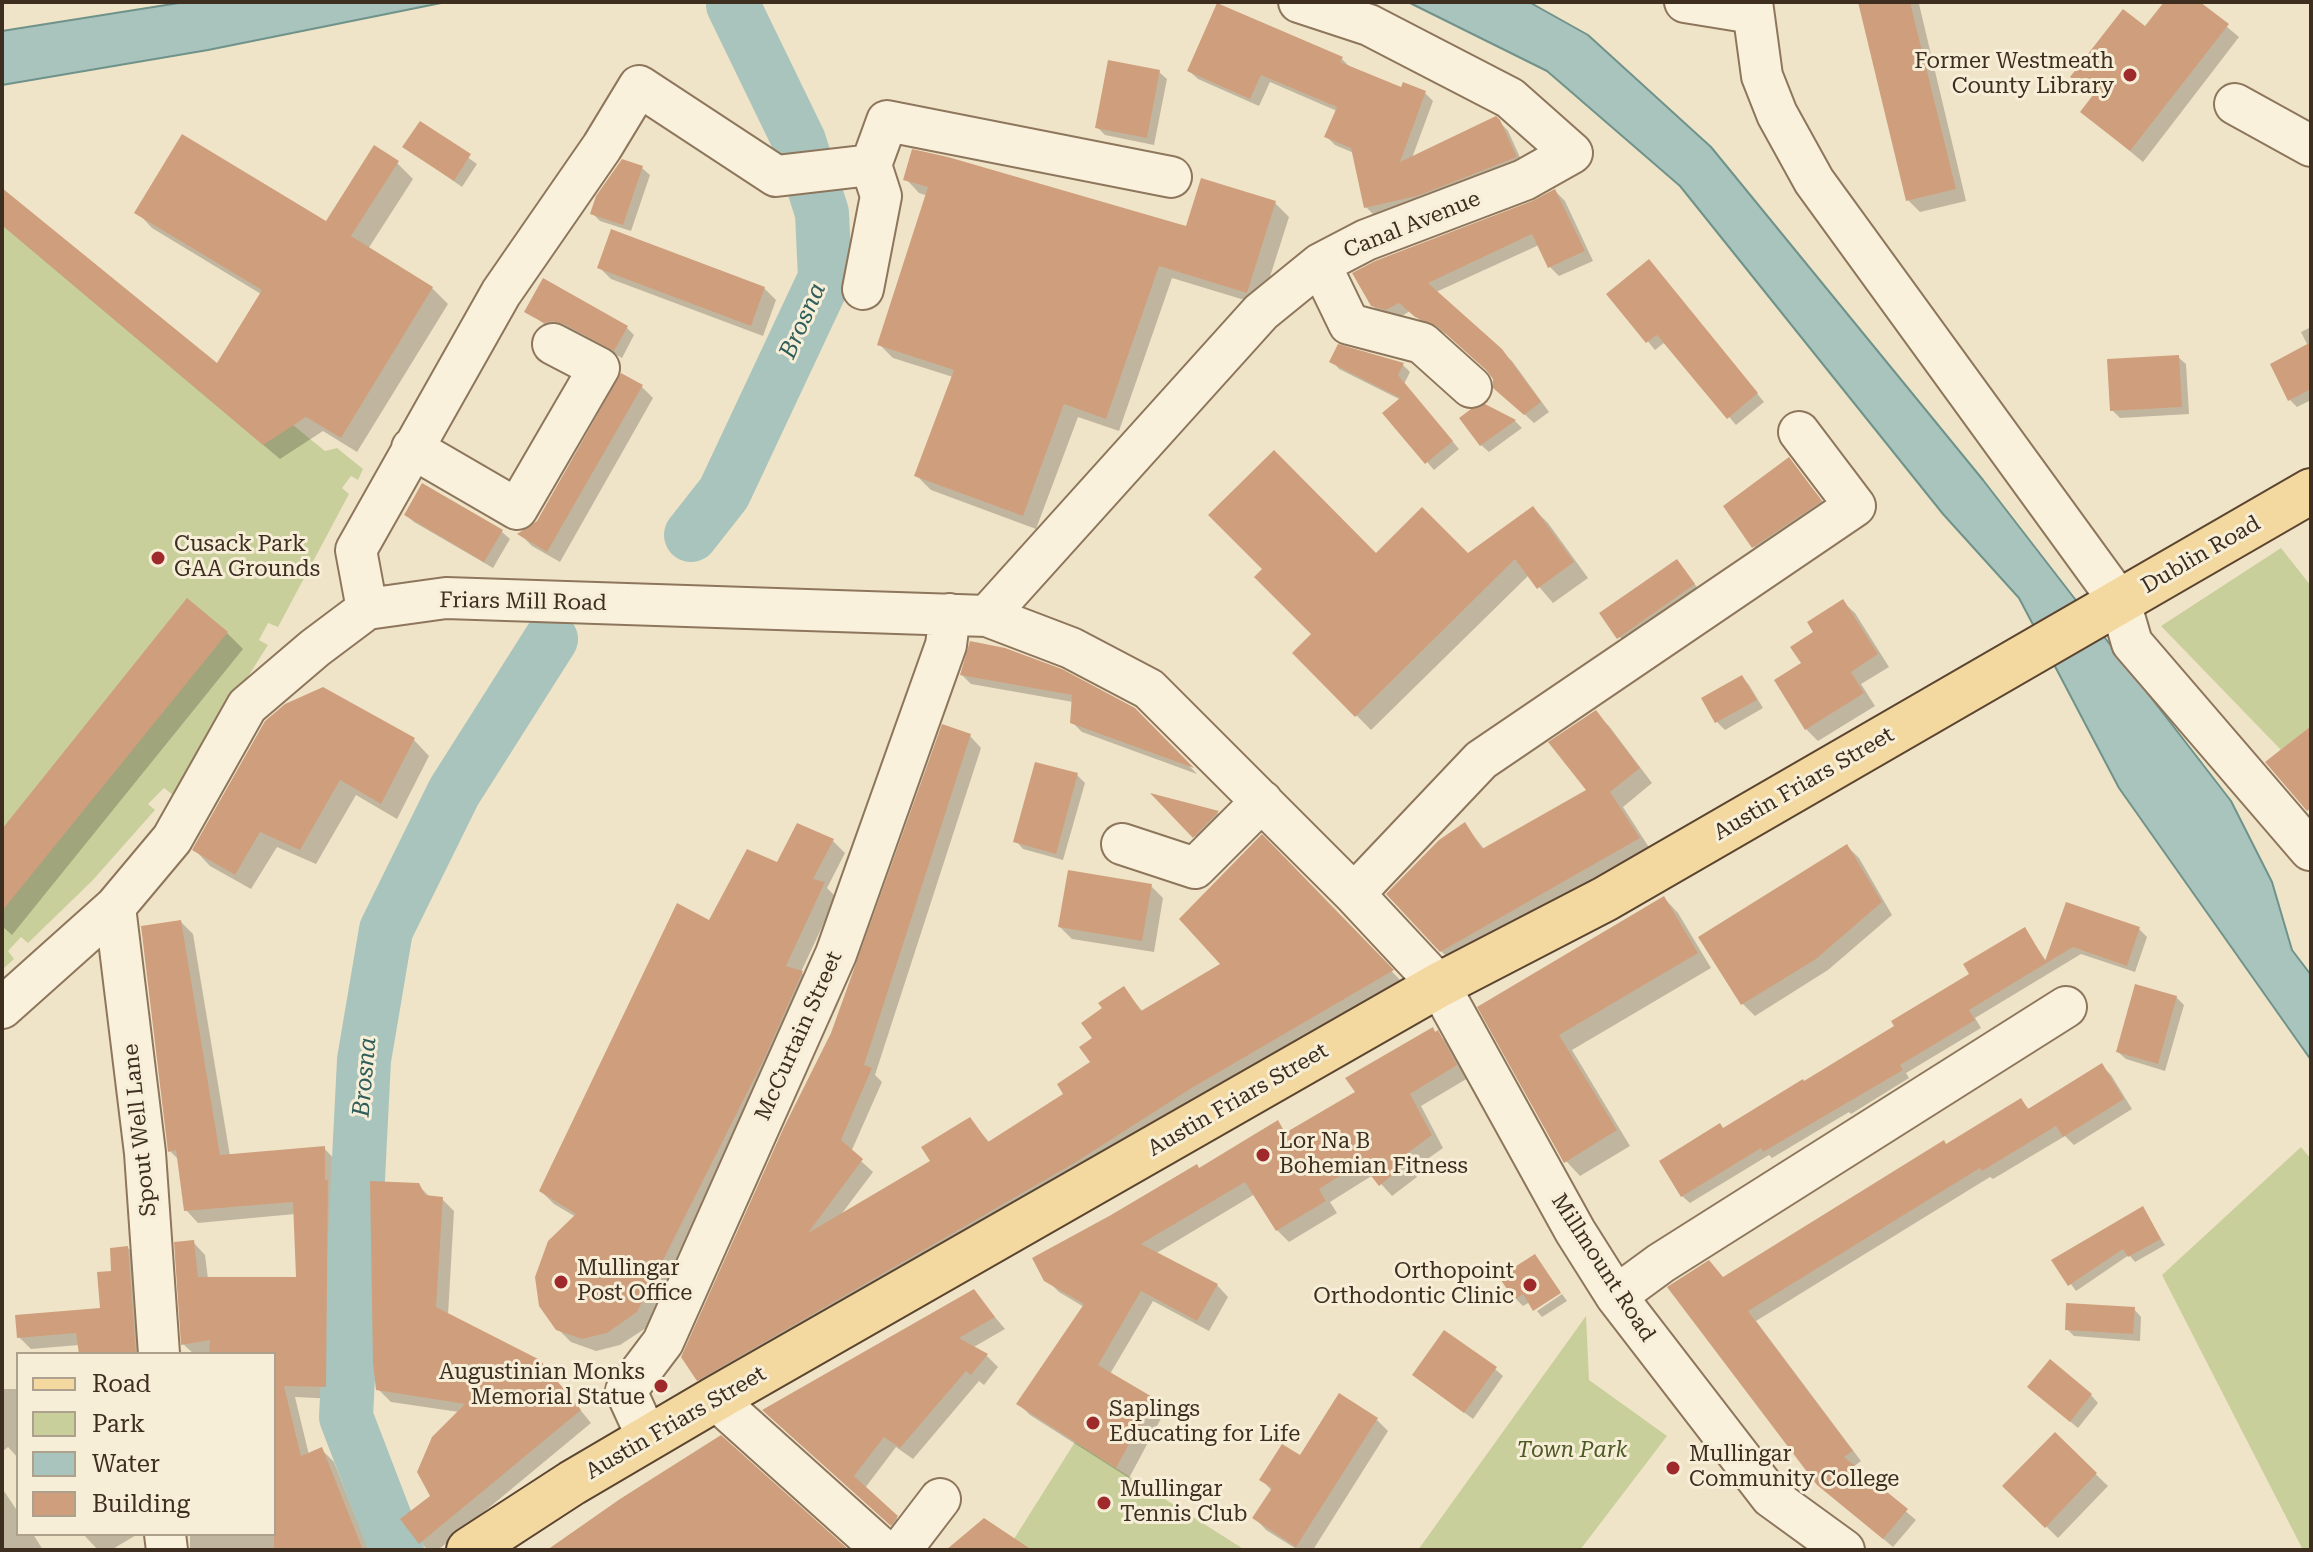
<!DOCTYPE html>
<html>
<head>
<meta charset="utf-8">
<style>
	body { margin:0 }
	#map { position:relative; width:2313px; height:1552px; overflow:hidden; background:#f0e4c8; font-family:"Roboto Serif",serif }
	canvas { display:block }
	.frame { position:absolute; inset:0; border:4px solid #3d2e20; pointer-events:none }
	.legend { position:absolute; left:16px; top:1352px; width:260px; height:184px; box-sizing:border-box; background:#f7eed8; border:2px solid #ada18e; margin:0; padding:10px 14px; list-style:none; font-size:24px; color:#3d2e20 }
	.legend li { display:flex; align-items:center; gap:16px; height:40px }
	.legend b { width:40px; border:2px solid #ada18e }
</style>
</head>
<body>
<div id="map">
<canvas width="2313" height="1552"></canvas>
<div class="frame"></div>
<ul class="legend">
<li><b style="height:10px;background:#f3d9a0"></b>Road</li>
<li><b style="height:22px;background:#c9cf9b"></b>Park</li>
<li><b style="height:22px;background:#a9c4bc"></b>Water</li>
<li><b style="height:22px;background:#cf9f7d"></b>Building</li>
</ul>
</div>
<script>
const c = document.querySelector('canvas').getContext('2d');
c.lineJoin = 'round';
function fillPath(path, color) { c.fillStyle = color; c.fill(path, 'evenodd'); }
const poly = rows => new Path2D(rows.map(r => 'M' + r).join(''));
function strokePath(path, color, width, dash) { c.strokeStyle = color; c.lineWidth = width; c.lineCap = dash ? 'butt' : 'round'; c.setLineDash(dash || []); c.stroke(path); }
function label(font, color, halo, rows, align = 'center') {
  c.font = font + ' "Roboto Serif",serif'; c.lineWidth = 6; c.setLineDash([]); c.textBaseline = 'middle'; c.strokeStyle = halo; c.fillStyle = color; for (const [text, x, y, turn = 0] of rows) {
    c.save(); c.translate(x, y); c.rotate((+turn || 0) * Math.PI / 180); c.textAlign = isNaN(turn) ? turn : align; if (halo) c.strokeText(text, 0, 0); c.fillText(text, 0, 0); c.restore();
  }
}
const green = poly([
	[2,189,325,451,337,448,363,469,358,480,351,476,342,488,349,494,278,627,268,623,259,640,268,645,173,795,164,788,148,804,155,810,92,881,28,943,21,937,8,951,14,959,2,970],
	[2281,548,2311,586,2311,726,2281,750,2161,626],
	[2301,1147,2311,1159,2311,1550,2303,1550,2162,1275],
	[1586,1316,1589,1380,1667,1436,1580,1550,1418,1550],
	[1075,1442,1245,1550,1007,1550]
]);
const water = poly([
	[185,2,446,2,208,50,2,85,2,31,185,2],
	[1408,2,1529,2,1588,35,1711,147,1983,480,2231,801,2272,882,2292,950,2311,975,2311,1060,2119,788,2019,598,1943,514,1680,186,1547,71,1408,2]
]);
const shadow = poly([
	[1868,2,1916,2,1919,4,1966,201,1920,212,1908,200],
	[2167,2,2197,2,2239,37,2143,162,2083,112,2094,96,2073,77,2146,29],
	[1341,58,1350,67,1402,90,1425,93,1433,101,1412,158,1499,121,1508,131,1524,166,1426,204,1374,215,1366,207,1354,153,1335,145,1326,136,1337,111,1270,82,1259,106,1198,79,1189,71],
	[1159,72,1167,79,1154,145,1105,135,1097,127],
	[420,123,477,164,462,187,405,147],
	[623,161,642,168,650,175,631,231,600,221,592,213],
	[397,163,413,179,368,249,432,288,448,304,357,452,323,431,280,459,2,225,2,191,218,366,261,294,152,228,137,212,326,224],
	[906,179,1187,229,1275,203,1289,217,1261,305,1172,278,1119,431,1078,417,1036,529,931,490,917,476,953,377,893,358,879,344,928,196,919,193],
	[1555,191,1565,201,1593,261,1559,276,1550,267,1539,245,1436,292,1512,361,1549,412,1534,423,1506,397,1490,371,1449,335,1426,326,1410,311,1397,319,1382,315,1372,305],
	[599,267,764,288,776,300,763,336,611,279],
	[1656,269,1764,402,1736,425,1665,342,1655,350,1609,294],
	[526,311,627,328,634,335,622,358,573,331,562,328,553,330],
	[2311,327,2311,400,2297,407,2290,400,2308,346,2301,332],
	[2178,357,2186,364,2189,414,2120,418,2112,410],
	[1332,361,1403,365,1410,372,1404,384,1459,449,1434,470,1385,413,1401,400,1339,369],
	[641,386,653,398,560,562,532,546,521,535,538,522],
	[1485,406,1515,421,1522,428,1489,452,1481,445],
	[1789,460,1832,513,1766,559,1754,547],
	[423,486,502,532,510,539,493,568,414,522,406,515],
	[1533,508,1548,523,1588,578,1553,603,1529,575,1371,730,1295,653,1314,634,1376,555,1468,555],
	[1684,569,1701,593,1626,645,1602,614],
	[1843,602,1855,613,1889,667,1861,684,1875,706,1818,741,1806,729,1776,681,1803,664,1816,633],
	[227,633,243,649,12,935,2,926,2,832],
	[971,643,1134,709,1197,774,1082,732,1072,722,1073,702,971,684,962,675],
	[1742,677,1749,685,1763,708,1725,730,1717,722,1704,699],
	[1595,713,1609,726,1652,783,1623,807,1652,852,1455,965,1441,951,1464,824,1485,850,1589,790],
	[970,736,981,748,875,1075,882,1082,851,1152,873,1172,840,1216,933,1161,970,1120,990,1143,1066,1094,1092,1063,1094,1039,1105,1009,1124,989,1143,1012,1223,964,1262,837,1403,983,710,1391,698,1379,833,1033],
	[414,740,429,756,397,819,356,795,316,864,277,847,251,889,210,866,195,850],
	[1077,775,1085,783,1063,860,1023,849,1016,841],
	[1157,796,1218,813,1230,824,1206,848],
	[833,841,845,853,827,888,836,897,801,972,815,986,776,1072,646,1328,620,1345,596,1351,571,1342,558,1329,576,1217,554,1204,541,1191,709,922,778,865],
	[1847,846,1859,858,1892,915,1828,970,1755,1016,1743,1004,1701,938],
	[1151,886,1163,898,1154,952,1072,939,1060,927],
	[1664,898,1678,913,1711,968,1572,1050,1630,1146,1580,1176,1566,1161,1480,1007],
	[2067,904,2139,929,2147,937,2135,972,2081,954,1975,1018,1981,1028,1906,1073,1909,1078,1851,1114,1849,1112,1772,1158,1769,1155,1690,1203,1682,1196,1724,1130,1897,1027,1972,975,2024,929,2047,962],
	[181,922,193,934,230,1156,324,1148,336,1161,336,1191,340,1194,337,1399,295,1397,309,1455,322,1450,334,1462,369,1550,190,1550,190,1534,274,1534,274,1354,194,1354,183,1344,193,1242,205,1255,208,1279,298,1279,295,1214,198,1223,186,1210,179,1160,170,1151],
	[2176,997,2184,1005,2165,1071,2126,1059,2118,1052],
	[1432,1029,1449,1044,1468,1078,1421,1106,1443,1148,1412,1170,1417,1177,1392,1196,1373,1175,1330,1202,1337,1213,1289,1242,1277,1230,1255,1194,1155,1254,1217,1285,1228,1297,1209,1331,1153,1301,1110,1374,1153,1399,1165,1411,1129,1478,1030,1415,1019,1404,1084,1307,1059,1292,1046,1279,1200,1170,1277,1123,1288,1134,1358,1093],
	[2102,1066,2111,1075,2132,1109,2074,1145,2065,1136,1993,1179,1990,1177,1756,1321,1861,1461,1853,1467,1916,1520,1893,1547,1829,1494,1724,1279,2021,1101,2030,1110],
	[418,1185,431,1198,442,1199,454,1211,448,1315,551,1374,591,1423,438,1550,427,1550,403,1519,433,1497,459,1412,391,1402,378,1389],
	[2142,1209,2165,1245,2135,1262,2129,1255,2076,1291,2054,1261],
	[128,1248,140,1260,146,1354,81,1354,79,1345,31,1349,19,1337,102,1310,113,1273],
	[1535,1256,1560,1291,1534,1308,1530,1302,1523,1306,1515,1298],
	[973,1291,1005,1329,972,1348,987,1356,998,1367,984,1385,979,1381,913,1459,896,1447,865,1488,908,1529,903,1536,776,1422],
	[1562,1294,1567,1301,1542,1317,1537,1311],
	[2134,1309,2141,1317,2140,1341,2074,1336,2067,1329],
	[1495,1369,1503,1376,1473,1419,1414,1375],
	[2,1389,18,1389,18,1458,8,1447,2,1452],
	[2037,1394,2091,1395,2098,1403,2078,1428],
	[1377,1420,1388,1431,1313,1550,1298,1550,1266,1530,1255,1518,1272,1491,1262,1480],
	[2055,1435,2108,1486,2058,1538,2005,1486],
	[2,1488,18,1512,18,1534,33,1534,43,1550,2,1550],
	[83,1534,138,1534,111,1550,98,1550]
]);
const river = poly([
	[691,535,724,493,825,278,822,213,799,141,733,5],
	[397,1550,346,1417,364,1060,386,930,454,792,551,639]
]);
const building = poly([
	[1858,2,1910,2,1956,189,1906,201],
	[2164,2,2200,2,2229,24,2130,151,2080,112,2093,95,2070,77,2123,9,2145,26],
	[1217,3,1343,57,1340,62,1401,87,1403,82,1426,91,1400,162,1496,116,1500,120,1517,157,1417,196,1364,208,1351,148,1324,137,1337,107,1261,75,1250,99,1187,71],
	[1108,60,1160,70,1147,138,1095,128],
	[420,121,471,154,454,181,402,147],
	[182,134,326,221,374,145,399,161,351,236,433,287,341,438,306,417,263,445,2,225,2,188,217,363,262,290,134,213],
	[912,149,948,157,1186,226,1201,178,1276,201,1247,293,1159,266,1106,419,1064,404,1023,516,914,476,954,370,877,345,928,187,903,180],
	[622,159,643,166,623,225,590,214,596,196],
	[1555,189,1585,251,1548,268,1532,234,1428,283,1502,349,1541,402,1524,415,1493,388,1493,379,1486,370,1437,326,1415,317,1399,303,1386,310,1371,306,1352,273,1375,261,1532,201],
	[611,229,765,287,751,326,597,268],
	[1649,259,1758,393,1727,419,1657,335,1646,343,1606,294],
	[543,278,628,326,614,351,564,324,553,321,544,323,524,312],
	[2311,342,2311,389,2288,401,2270,364],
	[1338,344,1404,363,1398,375,1453,441,1425,464,1382,413,1400,398,1329,362],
	[2179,355,2182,407,2110,411,2107,359],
	[621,373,643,385,547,552,517,534,537,521],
	[1485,404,1516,420,1480,446,1459,418,1471,409],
	[1274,450,1376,553,1422,507,1468,553,1533,506,1574,562,1537,589,1515,559,1355,717,1292,653,1311,634,1254,577,1262,569,1208,515],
	[1789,457,1822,501,1752,548,1723,506],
	[422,483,503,530,484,562,404,515],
	[1677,559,1695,584,1617,639,1599,613],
	[187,598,228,632,2,911,2,829],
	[1843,599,1878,654,1851,672,1864,693,1805,730,1774,680,1801,663,1790,647,1813,632,1807,622],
	[970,641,1005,648,1062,669,1135,708,1194,768,1070,723,1072,695,960,675],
	[1742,675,1757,700,1715,723,1701,698],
	[323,687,415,738,381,804,340,780,300,850,260,832,235,875,192,850,265,721,285,704],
	[1596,710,1640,768,1610,792,1640,838,1440,952,1386,894,1439,840,1465,822,1482,849,1586,790,1548,742],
	[942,724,971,734,864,1065,872,1068,841,1140,863,1159,808,1233,930,1161,921,1147,970,1117,988,1142,1063,1094,1057,1084,1090,1062,1079,1047,1092,1038,1081,1023,1102,1008,1098,1003,1124,986,1141,1011,1220,964,1179,919,1262,834,1394,970,1190,1089,1076,1162,697,1381,681,1357,784,1127,831,1033],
	[2311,726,2311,808,2307,811,2265,762],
	[1035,762,1078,773,1056,854,1013,842],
	[1150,793,1219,811,1193,838],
	[797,823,834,839,813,879,825,882,786,966,803,971,764,1059,637,1312,607,1333,582,1339,556,1330,539,1306,535,1277,548,1241,576,1214,539,1191,677,903,709,920,747,849,777,862],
	[1847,844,1882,902,1816,959,1741,1005,1698,937],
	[1068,870,1152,884,1142,941,1058,927],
	[1664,896,1698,953,1559,1035,1617,1130,1564,1163,1477,1007],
	[2066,902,2140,927,2127,966,2073,947,1969,1010,1975,1020,1900,1065,1903,1070,1763,1152,1761,1148,1681,1197,1659,1161,1720,1123,1723,1128,1803,1079,1804,1081,1894,1026,1891,1021,1969,974,1963,964,2025,927,2045,961],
	[181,920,220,1155,325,1146,325,1180,328,1180,326,1387,284,1386,301,1456,322,1447,363,1550,274,1550,274,1354,209,1354,210,1340,181,1345,174,1242,194,1240,198,1277,296,1277,293,1202,184,1211,176,1150,168,1152,141,926],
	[2135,984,2177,996,2158,1064,2116,1052],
	[1433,1027,1435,1032,1438,1030,1457,1065,1410,1094,1432,1135,1401,1158,1406,1164,1379,1186,1361,1163,1319,1189,1326,1201,1276,1231,1245,1182,1141,1244,1218,1284,1197,1321,1141,1291,1098,1365,1154,1398,1116,1468,1016,1404,1084,1304,1044,1281,1032,1258,1111,1215,1197,1164,1199,1168,1278,1120,1285,1133,1355,1092,1345,1078],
	[2102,1063,2124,1099,2063,1137,2056,1126,1982,1171,1980,1168,1748,1311,1853,1451,1844,1457,1908,1509,1883,1539,1817,1485,1667,1287,1709,1260,1723,1277,1944,1140,1946,1144,2021,1098,2028,1109],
	[370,1181,419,1183,425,1195,443,1197,436,1307,540,1360,581,1410,419,1544,400,1519,430,1496,417,1472,432,1437,465,1404,376,1390,373,1363],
	[2143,1206,2161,1239,2128,1257,2123,1249,2068,1286,2051,1260],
	[128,1246,136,1354,79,1354,76,1333,17,1338,15,1315,100,1308,97,1272,111,1271,110,1248],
	[1535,1254,1561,1293,1533,1311,1523,1294,1514,1300,1499,1277],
	[974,1289,995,1317,959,1338,988,1354,971,1375,966,1371,900,1448,884,1437,854,1476,898,1516,891,1526,762,1410],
	[2066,1303,2135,1307,2133,1334,2065,1330],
	[1444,1330,1497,1367,1464,1413,1412,1375],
	[2050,1359,2092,1394,2070,1422,2027,1387],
	[1339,1393,1378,1418,1296,1547,1252,1518,1272,1488,1259,1480,1282,1444,1300,1455],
	[2055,1432,2097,1473,2045,1528,2002,1486],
	[721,1435,849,1550,547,1550,620,1499],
	[984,1518,1032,1550,946,1550]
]);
const minor = poly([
	[1685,2,1753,13],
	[1752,2,1762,76,1777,114,1814,181,2120,602,2132,643,2310,850],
	[2235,104,2311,146],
	[1320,264,1349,324,1422,343,1471,387],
	[863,289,881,196,871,165],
	[412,448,517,509,599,368,553,344],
	[367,609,356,550,501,293,602,147,639,86,776,176,871,165,887,121,1171,177],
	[987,616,1261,312,1320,264,1366,240,1524,180,1572,153,1510,98,1369,25,1299,2],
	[1122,844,1195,868,1262,801],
	[1354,894,1481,760,1855,506,1799,432],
	[115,907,145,1153,159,1354],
	[2,1008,115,907,172,839,247,706,315,648,367,609,446,598,987,616,1071,648,1149,689,1354,894,1439,985,1575,1231,1616,1296,1771,1497,1844,1550],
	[1616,1296,1661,1263,2066,1007],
	[715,1399,883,1550],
	[648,1439,626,1391,663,1342,836,954,946,645,950,614],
	[165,1534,167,1550],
	[901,1550,940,1499]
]);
const major = poly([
	[469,1550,572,1483,715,1399,1439,985,1605,899,2311,491]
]);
const markers = [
	[2130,75,8,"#9e2a2b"],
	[158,558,8,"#9e2a2b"],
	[1263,1155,8,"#9e2a2b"],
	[561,1282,8,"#9e2a2b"],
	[1530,1285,8,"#9e2a2b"],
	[661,1386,8,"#9e2a2b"],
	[1093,1423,8,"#9e2a2b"],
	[1673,1468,8,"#9e2a2b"],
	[1104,1503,8,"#9e2a2b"]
];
const poiNames = [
	["Former Westmeath",2114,62,"right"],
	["County Library",2114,87,"right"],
	["Cusack Park",174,545],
	["GAA Grounds",174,570],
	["Lor Na B",1279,1142],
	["Bohemian Fitness",1279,1167],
	["Mullingar",577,1269],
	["Post Office",577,1294],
	["Orthopoint",1514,1272,"right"],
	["Orthodontic Clinic",1514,1297,"right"],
	["Augustinian Monks",645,1373,"right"],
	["Memorial Statue",645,1398,"right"],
	["Saplings",1109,1410],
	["Educating for Life",1109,1435],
	["Mullingar",1689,1455],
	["Community College",1689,1480],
	["Mullingar",1120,1490],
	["Tennis Club",1120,1515]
];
const streetNames = [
	["Canal Avenue",1412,225,-22],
	["Dublin Road",2201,555,-30],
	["Friars Mill Road",523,602,1],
	["Austin Friars Street",1804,784,-30],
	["McCurtain Street",799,1036,-66],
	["Austin Friars Street",1238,1100,-30],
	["Spout Well Lane",140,1130,-96],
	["Millmount Road",1603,1268,57],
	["Austin Friars Street",676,1423,-30]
];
const parkNames = [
	["Town Park",1572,1451]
];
const waterNames = [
	["Brosna",803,321,-66],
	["Brosna",365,1077,-85]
];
fillPath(green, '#c9cf9b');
fillPath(water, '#a9c4bc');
strokePath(water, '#6f938a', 2);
fillPath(shadow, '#0003');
strokePath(river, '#a9c4bc', 54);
fillPath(building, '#cf9f7d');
strokePath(minor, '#8d765c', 44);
strokePath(major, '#5b4430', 48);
strokePath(minor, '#faf1dc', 40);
strokePath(major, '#f3d9a0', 44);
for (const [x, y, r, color] of markers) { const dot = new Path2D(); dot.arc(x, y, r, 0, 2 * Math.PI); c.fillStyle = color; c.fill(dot); strokePath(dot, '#f7eed8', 3); }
label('22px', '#3d2e20', '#f7eed8', poiNames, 'left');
label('22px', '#3d2e20', '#f7eed8', streetNames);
label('italic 22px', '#4d5a26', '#f7eed8', parkNames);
label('italic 24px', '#2f5d5a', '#f7eed8', waterNames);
</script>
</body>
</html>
